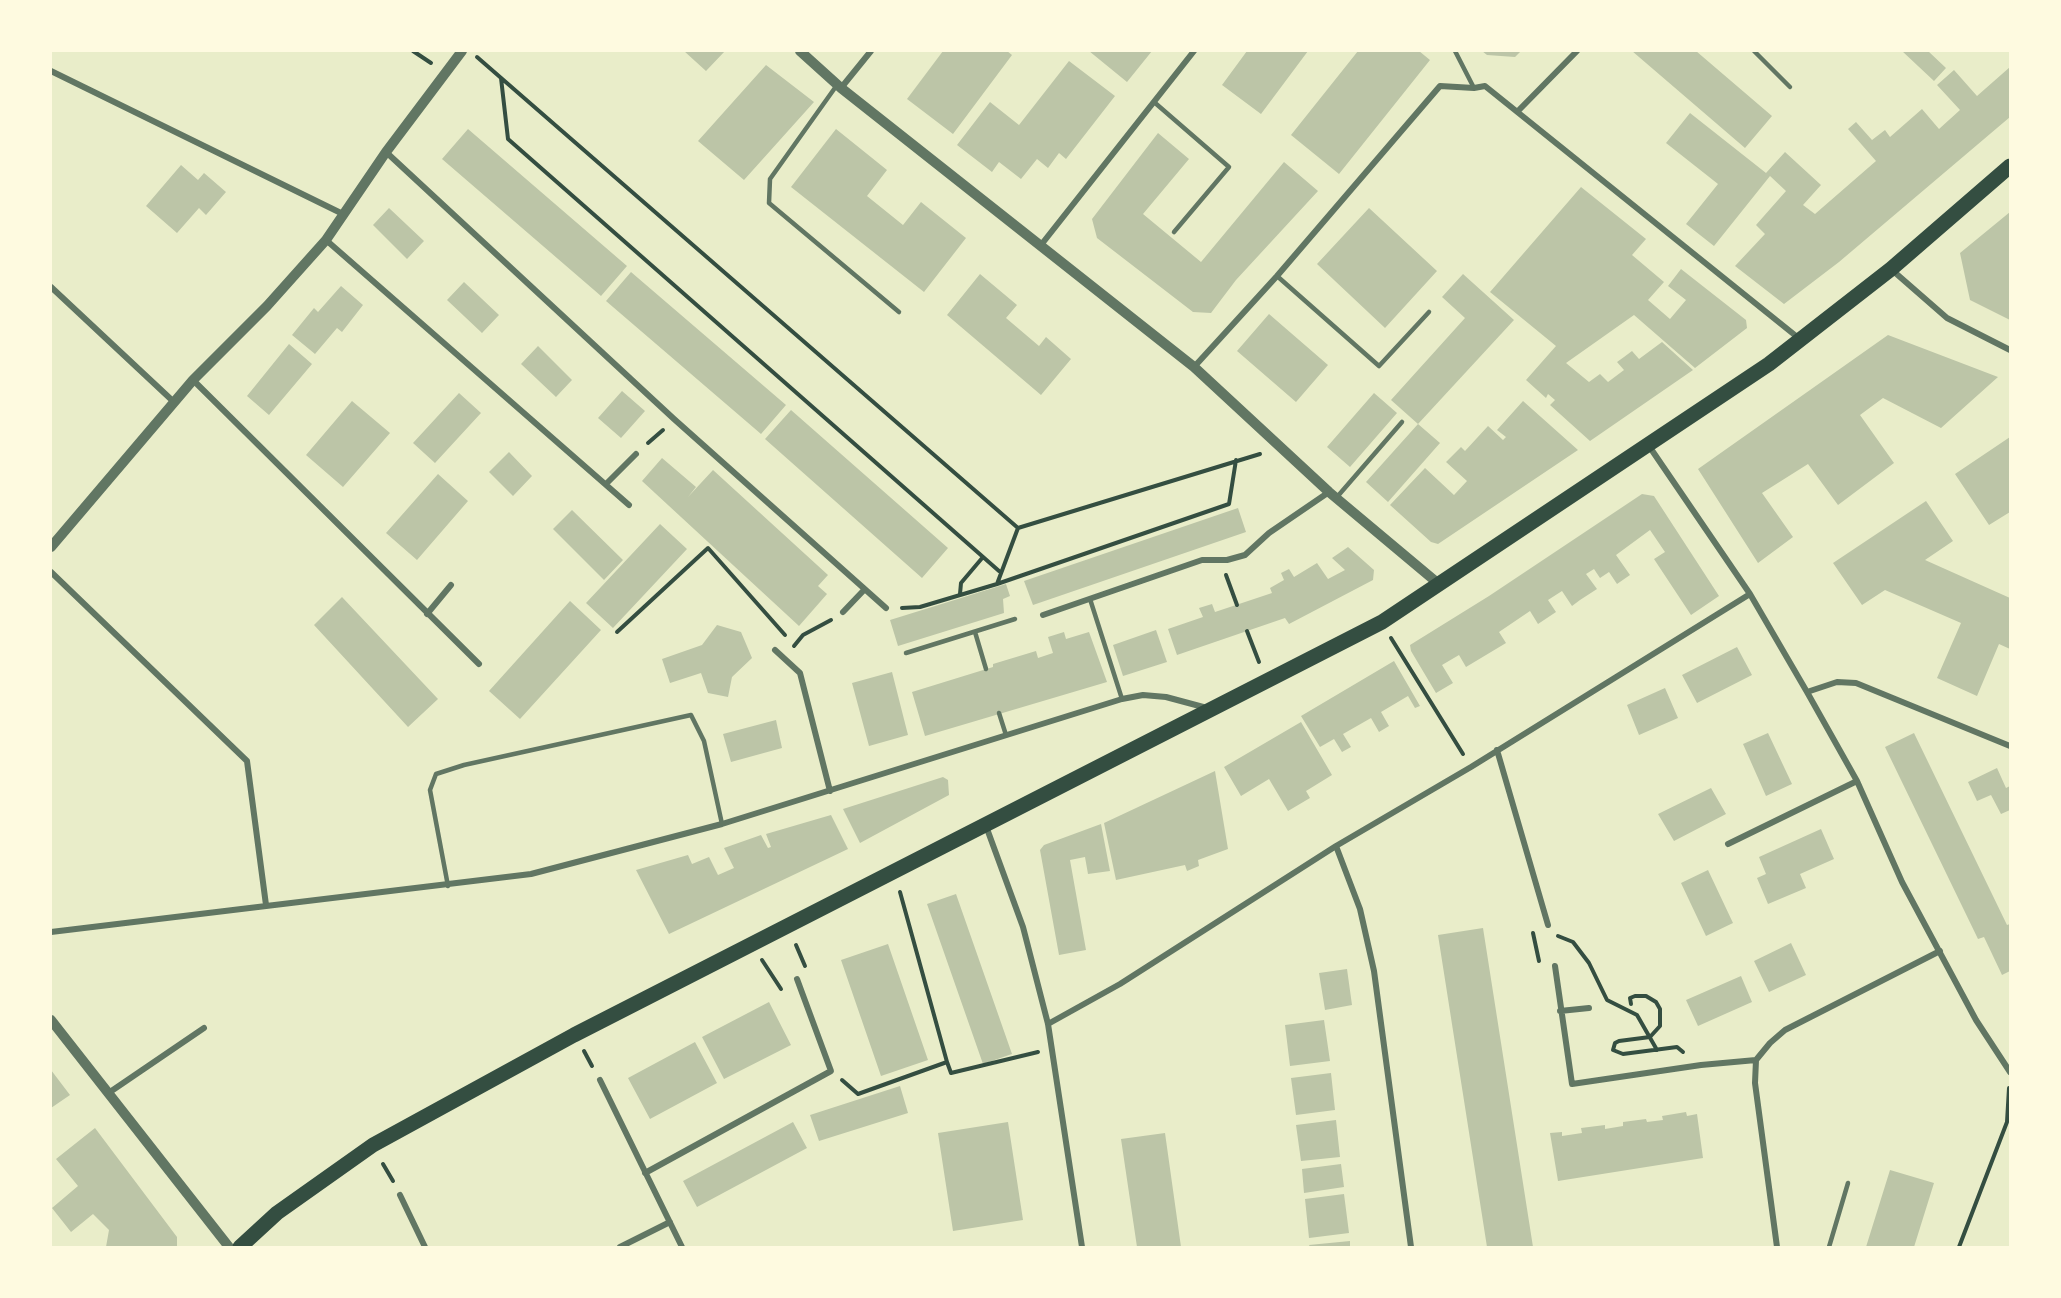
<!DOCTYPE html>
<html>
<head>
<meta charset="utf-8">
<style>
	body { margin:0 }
	#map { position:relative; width:2061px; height:1298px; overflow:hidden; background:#e9edc9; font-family:Figtree,sans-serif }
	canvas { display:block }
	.frame { position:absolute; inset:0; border:52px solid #fefae0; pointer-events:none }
</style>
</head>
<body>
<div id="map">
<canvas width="2061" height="1298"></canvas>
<div class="frame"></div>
</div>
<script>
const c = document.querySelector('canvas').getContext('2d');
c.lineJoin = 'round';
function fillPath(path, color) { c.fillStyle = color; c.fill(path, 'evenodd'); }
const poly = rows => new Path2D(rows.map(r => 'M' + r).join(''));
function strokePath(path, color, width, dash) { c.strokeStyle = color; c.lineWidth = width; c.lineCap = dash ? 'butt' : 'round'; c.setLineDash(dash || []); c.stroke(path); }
const building = poly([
	[684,51,725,51,706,71],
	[943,51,1007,51,1012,55,953,134,907,99],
	[1089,51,1152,51,1127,82],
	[1247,51,1308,51,1261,114,1222,85],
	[1358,51,1419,51,1430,60,1339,174,1291,135],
	[1482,51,1521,51,1515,57,1487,55],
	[1632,51,1696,51,1772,116,1745,148],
	[1902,51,1928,51,1946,68,1934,81],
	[1069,61,1115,96,1066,159,1059,153,1048,168,1037,159,1021,179,999,162,992,172,957,145,990,102,1019,125],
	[766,65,814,102,744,180,698,141],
	[2010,67,2010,117,1839,262,1784,304,1735,266,1765,234,1756,225,1786,191,1770,176,1714,246,1686,224,1718,184,1666,143,1690,113,1766,173,1785,152,1821,185,1803,205,1815,214,1876,161,1848,129,1856,122,1872,140,1885,130,1890,137,1922,109,1939,129,1960,110,1937,85,1954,70,1977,96],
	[468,129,627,266,601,296,442,159],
	[836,129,887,170,867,196,903,225,921,202,966,238,924,292,791,187],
	[1158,133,1189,159,1143,214,1201,262,1284,162,1318,191,1236,280,1211,313,1193,312,1097,238,1092,219],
	[181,165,198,180,204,173,226,192,206,215,199,208,177,233,146,206],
	[1581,187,1646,239,1632,255,1664,282,1648,300,1670,319,1686,300,1668,286,1681,269,1746,320,1747,328,1695,368,1634,315,1566,363,1589,382,1600,374,1608,382,1624,370,1617,362,1624,357,1632,351,1639,359,1662,342,1693,370,1590,441,1550,405,1555,400,1548,394,1546,398,1526,380,1556,346,1490,292],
	[389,208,424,241,407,259,373,225],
	[1369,208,1437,271,1385,328,1317,264],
	[2010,212,2010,320,1970,300,1960,253],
	[631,272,786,405,761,434,606,301],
	[980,274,1017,305,1006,318,1039,346,1046,337,1071,359,1041,395,947,315],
	[1463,274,1514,320,1418,424,1440,443,1388,502,1366,482,1418,424,1391,400,1465,318,1442,297],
	[464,282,499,315,482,333,447,300],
	[341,286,363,305,342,332,337,328,315,354,292,335,314,308,318,312],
	[1269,314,1328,365,1296,402,1237,351],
	[1888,335,1998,377,1941,428,1883,398,1860,415,1894,463,1838,505,1808,464,1762,493,1793,537,1758,563,1698,469],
	[289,344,312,364,269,415,247,396],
	[538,346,572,380,556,397,521,364],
	[622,391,645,411,621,438,598,418],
	[459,393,481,413,435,463,413,443],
	[1374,393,1397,413,1350,467,1327,447],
	[352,401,390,433,343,487,306,455],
	[1523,401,1578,450,1438,544,1431,542,1390,505,1425,468,1454,495,1467,481,1446,462,1461,447,1465,451,1488,426,1503,440,1506,437,1497,430],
	[791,410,948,548,922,578,765,439],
	[2010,437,2010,512,1989,525,1955,474],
	[509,452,532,476,513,496,489,472],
	[662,458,696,487,688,497,713,470,828,575,818,586,827,594,799,626,642,481],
	[438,474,468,501,417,560,386,533],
	[1642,494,1654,496,1719,596,1691,615,1654,559,1665,552,1650,530,1616,555,1630,575,1617,584,1609,572,1600,578,1594,569,1586,574,1597,589,1580,600,1572,606,1562,591,1548,600,1556,612,1538,624,1530,611,1499,632,1506,643,1466,667,1459,655,1442,665,1453,683,1436,693,1411,651,1410,645,1489,596],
	[1926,501,1953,541,1925,560,2010,598,2010,649,1999,644,1977,696,1937,678,1961,623,1885,590,1862,605,1833,563],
	[1238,508,1246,532,1033,605,1024,581],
	[572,510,623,560,604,580,553,529],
	[660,524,687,549,613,628,586,603],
	[1348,547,1374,570,1373,580,1289,624,1285,618,1177,655,1168,629,1203,617,1199,608,1212,604,1215,612,1272,593,1270,588,1284,580,1281,573,1289,569,1294,577,1317,563,1328,579,1345,570,1332,558],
	[1006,584,1010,596,1003,599,1004,613,898,646,890,620],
	[342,597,438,699,408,727,314,625],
	[570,601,601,630,520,719,489,691],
	[717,625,741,632,752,658,732,677,728,697,708,693,701,673,670,683,662,659,702,645],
	[1156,630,1167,662,1123,676,1113,645],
	[1064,632,1066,639,1089,632,1107,682,925,736,912,692,993,667,993,664,1036,651,1038,658,1053,653,1048,637],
	[1737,647,1752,675,1697,703,1682,675],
	[1394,661,1420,706,1415,708,1408,696,1381,712,1389,726,1379,732,1371,718,1343,734,1351,747,1342,752,1334,739,1320,747,1301,716],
	[892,672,908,735,869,746,852,683],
	[1665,688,1678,718,1639,735,1627,705],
	[776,720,782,748,731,762,723,734],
	[1301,722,1332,775,1306,791,1310,798,1288,811,1269,779,1241,796,1224,767],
	[1768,733,1792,784,1766,796,1743,744],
	[1914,733,2007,925,2010,924,2010,971,2002,975,1984,937,1978,939,1885,747],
	[1997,768,2006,788,2010,786,2010,810,2001,814,1991,795,1977,801,1968,782],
	[1215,771,1228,849,1198,860,1199,866,1187,871,1185,865,1116,880,1104,823],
	[943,777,948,780,949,795,860,843,843,809],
	[1711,788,1726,814,1674,841,1658,814],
	[831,815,848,849,669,934,636,870,688,855,692,864,709,857,718,875,734,868,724,848,761,835,768,848,771,847,766,834],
	[1101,824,1110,871,1088,874,1085,857,1070,860,1086,950,1059,955,1040,850,1044,845],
	[1821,829,1834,859,1800,874,1806,888,1768,904,1757,878,1766,874,1759,857],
	[1708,870,1733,923,1706,936,1681,883],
	[956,894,1012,1054,983,1064,927,904],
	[1483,928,1533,1247,1487,1247,1438,935],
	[1791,943,1806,975,1769,992,1754,961],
	[888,944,928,1060,881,1076,841,960],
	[1347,969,1352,1005,1325,1010,1319,973],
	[1741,976,1752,1002,1698,1026,1686,1000],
	[769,1002,791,1045,724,1079,702,1037],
	[1324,1020,1330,1061,1290,1066,1285,1025],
	[695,1042,717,1083,650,1119,628,1078],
	[51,1070,70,1095,51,1108],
	[1331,1073,1335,1110,1296,1115,1291,1078],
	[900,1086,908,1113,819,1141,810,1115],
	[1686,1112,1687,1116,1697,1114,1703,1158,1558,1181,1550,1133,1562,1132,1562,1136,1582,1133,1581,1128,1605,1125,1605,1129,1623,1126,1623,1122,1646,1119,1647,1122,1663,1120,1662,1116],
	[1336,1120,1340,1157,1301,1161,1296,1125],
	[793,1122,807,1148,697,1207,683,1181],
	[1008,1122,1023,1220,953,1231,938,1133],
	[95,1128,177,1237,177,1247,106,1247,109,1230,93,1214,71,1232,52,1208,78,1186,56,1159],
	[1165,1133,1181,1247,1137,1247,1121,1139],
	[1341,1164,1344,1187,1304,1193,1302,1169],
	[1890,1170,1934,1183,1914,1247,1866,1247],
	[1344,1194,1349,1233,1309,1238,1305,1199],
	[1350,1241,1350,1247,1310,1247,1309,1245]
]);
const path = poly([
	[413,51,431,63],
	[477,57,1018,528,1260,454],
	[501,78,508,139,999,571],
	[648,443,663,430],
	[1226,575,1237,605],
	[997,584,1229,504,1236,460],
	[960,594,961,583,983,557],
	[902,608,920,607,997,584,1018,528],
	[1247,631,1259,662],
	[617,632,708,548,785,635],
	[1391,638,1463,754],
	[794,646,803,635,831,620],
	[1533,933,1539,961],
	[1558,936,1573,942,1589,963,1607,1000,1637,1015,1657,1050],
	[796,945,805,966],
	[762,960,781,989],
	[1631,1004,1630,998,1635,996,1646,996,1656,1002,1660,1009,1660,1026,1650,1037,1619,1041,1615,1043,1613,1050,1623,1054,1677,1047,1683,1052],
	[584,1051,592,1066],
	[947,1062,951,1073,1038,1052],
	[842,1080,858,1094,947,1062,900,892],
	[383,1164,393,1181],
	[1959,1247,2007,1122,2009,1088]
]);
const service = poly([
	[1455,51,1474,88],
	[1754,51,1790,87],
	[837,85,770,179,769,203,899,312],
	[1154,102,1229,167,1174,232],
	[1277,276,1379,366,1429,312],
	[1337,497,1402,422],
	[1090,599,1122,699],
	[975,632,986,669],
	[906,653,1015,619],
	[999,713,1006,735],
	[448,886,430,790,436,774,464,765,691,715,704,741,722,824],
	[1829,1247,1848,1183]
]);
const minor = poly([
	[51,71,345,215],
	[841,88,871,51],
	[1518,111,1577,51],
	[386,152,674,419,886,608],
	[326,240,629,505],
	[1041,245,1194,51],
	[1892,270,1947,318,2010,350],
	[51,287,175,403],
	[1194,367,1277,276,1440,86,1474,88,1485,86,1801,340],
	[193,380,479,664],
	[1649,446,1750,594,1807,692,1857,781,1902,882,1976,1020,2010,1072],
	[607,483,636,454],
	[51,572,247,761,266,905],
	[843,612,864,590],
	[427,614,451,585],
	[1043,615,1202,560,1227,560,1245,555,1269,533,1329,492],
	[775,650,800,673,830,791],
	[1807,692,1837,682,1856,683,2010,746],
	[1497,750,1548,925],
	[986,826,1023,927,1048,1024,1082,1247],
	[1728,844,1857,781],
	[1336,846,1360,909,1374,971,1411,1247],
	[51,932,531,874,722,824,1122,699,1143,695,1166,697,1207,708],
	[1555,966,1572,1084,1701,1065,1756,1060],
	[1560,1011,1589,1008],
	[1048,1024,1120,984,1336,846,1471,767,1750,594],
	[600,1080,682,1247],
	[107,1094,204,1028],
	[645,1173,831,1071,797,979],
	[400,1195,425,1247],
	[620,1247,670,1222],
	[1777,1247,1755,1083,1756,1060,1770,1043,1785,1030,1940,951]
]);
const tertiary = poly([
	[800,51,841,88,1194,367,1329,492,1440,585],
	[51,547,193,380,267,306,326,240,386,152,462,51],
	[51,1020,229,1247]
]);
const primary = poly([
	[240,1247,277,1213,373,1145,574,1035,1382,622,1769,364,1891,269,2010,166]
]);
fillPath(building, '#bcc5a7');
strokePath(path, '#344e41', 4);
strokePath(service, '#617663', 4.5);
strokePath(minor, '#617663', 6);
strokePath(tertiary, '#617663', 10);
strokePath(primary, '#344e41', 15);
</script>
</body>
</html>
